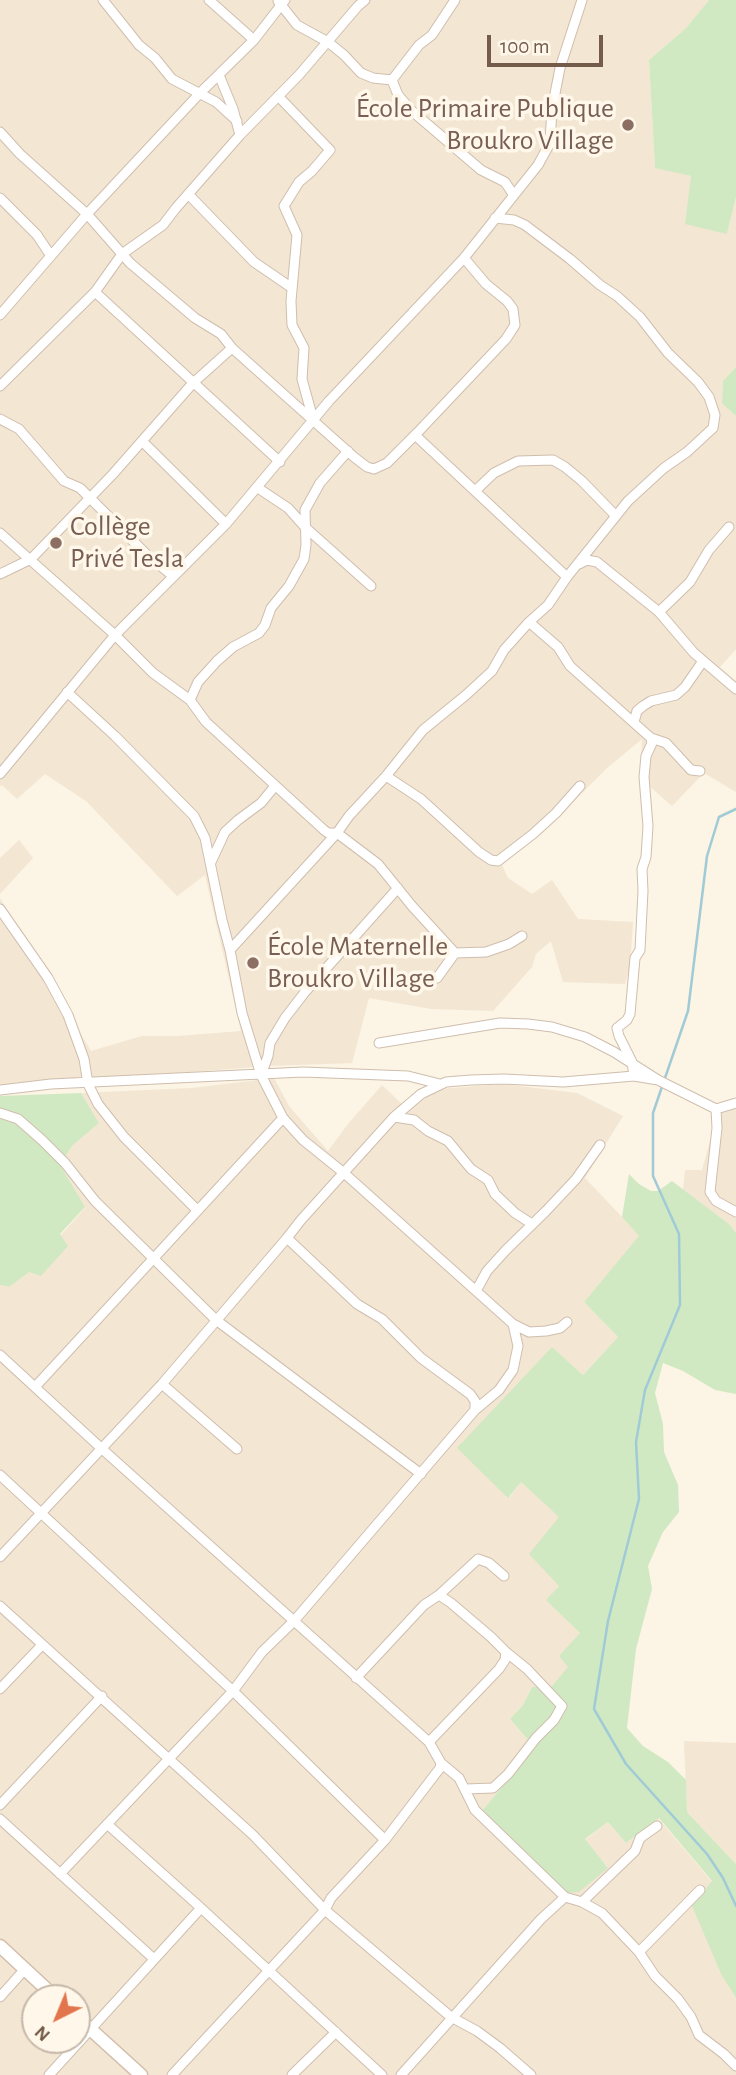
<!DOCTYPE html>
<html>
<head>
<meta charset="utf-8">
<style>
	body { margin:0 }
	#map { position:relative; width:736px; height:2075px; overflow:hidden; background:#fcf4e4; font-family:"Alegreya Sans",sans-serif }
	canvas { display:block }
	.north { position:absolute; left:21px; top:1984px; width:70px; height:70px; box-sizing:border-box; background:#fff8ea; border:2px solid #c7b9aa; border-radius:50%; rotate:223deg; font-size:19px; font-weight:700; line-height:28px; text-align:center; color:#745b4a }
	.north::after { content:''; display:block; margin:auto; width:24px; height:32px; background:#e3754c; clip-path:polygon(50% 0,100% 100%,50% 72%,0 100%) }
	.scale { position:absolute; left:487px; top:35px; width:116px; height:32px; box-sizing:border-box; border:4px solid #745b4a; border-top:0; padding-left:9px; font-size:21px; line-height:24px; white-space:nowrap; color:#745b4a; -webkit-text-stroke:5px #fff8ea; paint-order:stroke }
</style>
</head>
<body>
<div id="map">
<canvas width="736" height="2075"></canvas>
<div class="north">N</div>
<div class="scale">100 m</div>
</div>
<script>
const c = document.querySelector('canvas').getContext('2d');
c.lineJoin = 'round';
function fillPath(path, color) { c.fillStyle = color; c.fill(path, 'evenodd'); }
const poly = rows => new Path2D(rows.map(r => 'M' + r).join(''));
function strokePath(path, color, width, dash) { c.strokeStyle = color; c.lineWidth = width; c.lineCap = dash ? 'butt' : 'round'; c.setLineDash(dash || []); c.stroke(path); }
function label(font, color, halo, rows, align = 'center') {
  c.font = font + ' "Alegreya Sans",sans-serif'; c.lineWidth = 7; c.setLineDash([]); c.textBaseline = 'middle'; c.strokeStyle = halo; c.fillStyle = color; for (const [text, x, y, turn = 0] of rows) {
    c.save(); c.translate(x, y); c.rotate((+turn || 0) * Math.PI / 180); c.textAlign = isNaN(turn) ? turn : align; if (halo) c.strokeText(text, 0, 0); c.fillText(text, 0, 0); c.restore();
  }
}
const residential = poly([
	[0,0,709,0,686,28,649,60,655,167,691,176,727,234,736,197,736,367,723,381,722,402,736,416,736,649,720,667,736,681,736,792,704,773,672,806,640,778,642,739,606,769,555,820,502,865,508,878,532,894,552,880,578,919,633,922,630,967,625,984,563,982,551,941,536,954,532,967,493,1011,431,1009,369,998,352,1063,268,1066,0,1087,0,898,91,1051,142,1036,178,1036,241,1031,205,875,177,896,86,801,45,774,17,799,2,785,0,787],
	[19,840,33,858,0,894,0,858],
	[274,1078,289,1106,328,1151,348,1124,382,1085,408,1110,439,1089,503,1084,577,1093,623,1116,585,1178,640,1236,584,1302,618,1337,583,1375,552,1348,509,1498,521,1481,560,1517,559,1586,547,1600,580,1633,569,1667,552,1686,532,1687,523,1705,510,1719,535,1748,480,1813,608,1868,585,1840,608,1822,626,1843,658,1818,712,1882,722,1976,736,1998,736,2075,0,2075,0,1285,9,1287,29,1271,85,1208,60,1165,72,1146,99,1123,81,1093,192,1088],
	[35,1998,77,1998,77,2040,35,2040],
	[736,1105,736,1233,729,1224,683,1190,685,1170,702,1170,719,1109],
	[684,1741,736,1743,736,1864,687,1812]
]);
const green = poly([
	[709,0,736,0,736,197,727,234,685,224,691,176,655,168,649,60,686,28],
	[736,367,736,416,722,403,723,381],
	[81,1093,99,1123,72,1146,60,1165,85,1207,60,1234,68,1246,41,1276,29,1272,9,1287,0,1285,0,1096],
	[629,1174,639,1184,651,1191,658,1191,672,1181,729,1224,736,1233,736,1394,715,1390,683,1371,663,1363,655,1393,663,1424,664,1452,678,1485,679,1512,663,1532,648,1566,652,1589,636,1649,627,1728,643,1746,668,1762,686,1780,687,1812,736,1864,736,1998,722,1976,692,1906,712,1881,659,1818,626,1843,608,1822,585,1839,608,1868,579,1892,565,1893,480,1813,535,1748,510,1719,523,1705,532,1687,552,1686,568,1667,559,1656,580,1633,546,1600,559,1586,529,1554,559,1517,521,1482,508,1498,457,1448,552,1347,583,1375,618,1337,584,1302,639,1236,622,1217]
]);
const stream = poly([
	[736,809,719,817,707,856,688,1011,653,1113,653,1176,679,1234,680,1305,645,1390,636,1442,639,1499,608,1621,594,1709,626,1764,707,1854,723,1878,736,1906]
]);
const street = poly([
	[103,0,139,45,155,58,172,79,216,102,237,121],
	[209,0,254,40],
	[278,1,297,25,328,42,344,55,361,73,373,78,392,80,398,95,412,111,481,170,505,182,513,194],
	[219,75,233,109,240,135],
	[392,80,419,45,432,35,455,0],
	[278,96,330,150,312,171,299,182,284,206,297,235,291,301,292,325,304,348,302,379,313,419],
	[0,132,20,154,87,214,130,263,195,318,221,334,232,348,354,457,367,467,374,469,387,463,418,432,506,339,515,325,513,309,507,301,486,284,464,258],
	[188,194,254,262,292,288],
	[0,198,37,235,51,256],
	[95,292,280,462],
	[0,315,87,214,201,92,254,40,285,0],
	[0,386,95,292,122,254,163,225,176,208,240,135,299,75,358,6,365,0],
	[0,419,19,429,64,481,80,488,147,555,173,576],
	[415,435,567,577],
	[142,441,226,524],
	[258,488,288,508,305,527,371,586],
	[475,491,494,473,518,461,553,460,565,467,582,481,616,516],
	[0,533,115,635,153,673,190,700,206,722,324,830,328,833,337,833,378,864,412,906,455,953],
	[579,564,587,560,597,562,659,612,694,653,736,689],
	[0,574,31,559,113,474,193,383,232,348],
	[659,612,690,582,709,550,729,527],
	[529,622,558,647,570,666,651,738,652,743,646,756,644,777,648,826,646,857,642,869,643,891,640,950,635,958,630,1014,627,1020,617,1028,619,1036,632,1062,634,1076],
	[190,700,198,682,217,661,233,647,259,633,265,625,271,608,289,586,304,559,306,545,305,510,320,483,348,451],
	[634,722,637,711,643,706,651,701,676,695,685,687,703,661],
	[651,738,666,743,691,770,700,771],
	[0,774,115,635,226,524,329,401,464,258,538,165,550,143,552,109,560,68,582,0],
	[386,776,421,799,479,852,491,860,498,861,533,834,556,813,580,786],
	[211,862,225,832,238,820,261,803,275,786],
	[0,909,48,978,68,1015,84,1059,88,1084,98,1104,124,1137,197,1210],
	[230,950,337,833,349,816,386,776,423,730,466,695,492,671,504,650,529,622,548,605,567,577,628,501,664,468,687,452,713,428,715,415,709,397,698,382,668,353,640,317,617,296,600,285,570,259,525,225,514,220,495,218],
	[437,978,455,953,486,952,509,944,522,936],
	[379,1043,500,1023,528,1024,552,1027,585,1037,614,1052,658,1080,716,1109,736,1103],
	[261,1075,268,1056,270,1043,285,1018,305,992,398,888],
	[0,1090,51,1084,303,1072,408,1076,440,1084],
	[716,1109,717,1128,710,1192,716,1201,736,1212],
	[0,1113,18,1119,42,1140,65,1163,95,1201,216,1320,421,1474],
	[394,1117,414,1120,428,1131,448,1141,471,1169,488,1180,495,1194,515,1213,532,1224],
	[287,1238,357,1304,382,1319,421,1358,470,1394,475,1401,475,1410],
	[476,1291,487,1271,506,1250,546,1211,576,1179,600,1145],
	[513,1324,529,1332,546,1331,560,1328,567,1322],
	[0,1355,101,1448,429,1742,441,1763,440,1768,385,1840,331,1898,325,1910,172,2075],
	[162,1384,237,1449],
	[35,1387,283,1118],
	[0,1475,233,1691,385,1840],
	[0,1557,162,1384,287,1238,301,1220,394,1117,421,1094,446,1082,471,1080,504,1079,563,1082,634,1076,658,1080],
	[439,1595,478,1559,489,1563,504,1576],
	[0,1606,253,1835,325,1910,451,2017,477,2031,500,2048,531,2075],
	[356,1678,424,1605,439,1595,451,1603,491,1637,506,1652,505,1660,499,1669,429,1742],
	[0,1689,42,1645],
	[441,1763,459,1778,475,1810,565,1897],
	[466,1789,493,1788,508,1774,536,1738,554,1720,562,1706,527,1669,506,1652],
	[0,1805,102,1696],
	[0,1819,154,1959],
	[107,1824,201,1908,382,2075],
	[60,1874,233,1691,262,1652,294,1621,475,1410,499,1390,513,1370,518,1346,513,1324,344,1173,303,1140,283,1118,261,1075,242,1013,230,950,222,920,205,838,194,816,115,736,67,692],
	[582,1902,635,1851,640,1838,657,1826],
	[639,1952,700,1890],
	[0,1997,25,1969],
	[49,2075,201,1908],
	[292,2075,336,2032],
	[401,2075,541,1919,565,1897,582,1902,602,1913,639,1952,655,1976,678,1999,691,2017,699,2035,724,2054,736,2066]
]);
const secondary = poly([
	[0,1946,56,1998],
	[77,2017,141,2075]
]);
const markers = [
	[628,125,7,"#8d6e63"],
	[56,543,7,"#8d6e63"],
	[253,963,7,"#8d6e63"]
];
const educationNames = [
	["École Primaire Publique",614,109,"right"],
	["Broukro Village",614,141,"right"],
	["Collège",70,527],
	["Privé Tesla",70,559],
	["École Maternelle",267,947],
	["Broukro Village",267,979]
];
fillPath(residential, '#f3e6d3');
fillPath(green, '#d1e9c3');
strokePath(stream, '#a0cbd6', 2.5);
strokePath(street, '#cfbeae', 11);
strokePath(secondary, '#d2beab', 15);
strokePath(street, '#fff', 9);
strokePath(secondary, '#fff', 12);
for (const [x, y, r, color] of markers) { const dot = new Path2D(); dot.arc(x, y, r, 0, 2 * Math.PI); c.fillStyle = color; c.fill(dot); strokePath(dot, '#fff8ea', 2.5); }
label('28px', '#785e54', '#fff8ea', educationNames, 'left');
</script>
</body>
</html>
